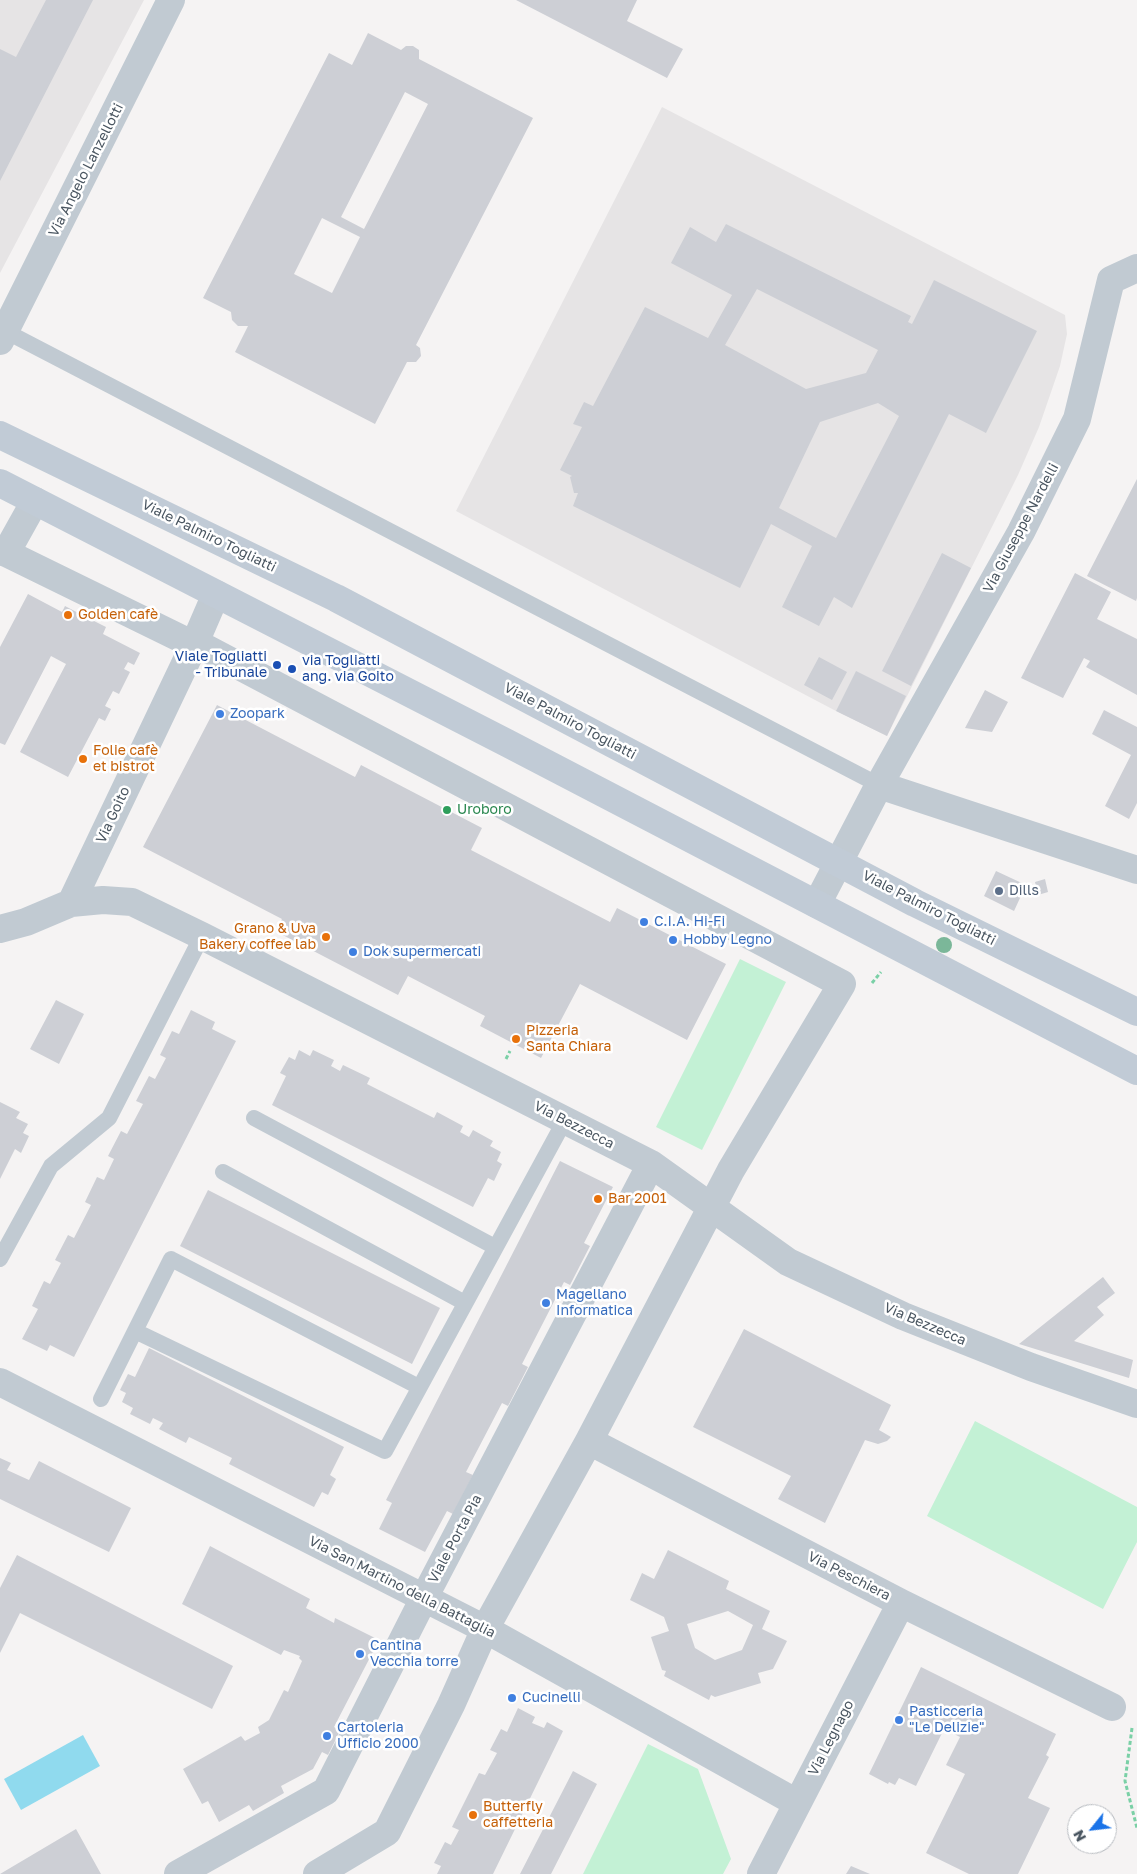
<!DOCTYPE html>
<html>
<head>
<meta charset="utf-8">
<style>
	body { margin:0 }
	#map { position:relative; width:1137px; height:1874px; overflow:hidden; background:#f5f3f3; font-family:"Golos Text",sans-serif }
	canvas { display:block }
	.north { position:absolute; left:1067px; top:1804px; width:50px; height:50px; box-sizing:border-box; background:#fff; border:1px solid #b7bbc0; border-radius:50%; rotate:241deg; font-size:14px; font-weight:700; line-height:20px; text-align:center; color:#4a5661 }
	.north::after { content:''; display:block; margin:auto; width:18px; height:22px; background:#1a73e8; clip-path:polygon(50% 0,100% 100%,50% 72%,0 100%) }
</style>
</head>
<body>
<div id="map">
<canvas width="1137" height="1874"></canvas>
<div class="north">N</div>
</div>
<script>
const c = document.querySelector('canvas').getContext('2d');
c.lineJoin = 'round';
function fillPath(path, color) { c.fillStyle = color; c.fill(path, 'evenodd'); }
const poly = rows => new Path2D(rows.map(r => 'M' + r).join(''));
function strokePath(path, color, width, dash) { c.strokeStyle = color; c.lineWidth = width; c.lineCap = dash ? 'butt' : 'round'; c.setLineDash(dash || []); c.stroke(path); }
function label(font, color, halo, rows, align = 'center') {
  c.font = font + ' "Golos Text",sans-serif'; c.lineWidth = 5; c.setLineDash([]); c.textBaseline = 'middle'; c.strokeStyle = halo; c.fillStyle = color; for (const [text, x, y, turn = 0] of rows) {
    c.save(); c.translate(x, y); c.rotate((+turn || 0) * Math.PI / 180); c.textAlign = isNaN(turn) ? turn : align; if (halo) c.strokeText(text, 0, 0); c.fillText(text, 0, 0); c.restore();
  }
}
const education = poly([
	[0,0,144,0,0,273],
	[662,107,1065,315,1067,334,1060,366,1039,427,1018,475,887,736,836,711,456,511]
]);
const green = poly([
	[740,959,786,982,702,1150,656,1127],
	[975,1421,1137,1507,1137,1542,1103,1609,927,1516],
	[648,1744,698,1769,731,1859,723,1874,583,1874]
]);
const water = poly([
	[83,1735,100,1766,21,1810,4,1779]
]);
const building = poly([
	[46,0,93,0,0,181,0,49,16,57],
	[516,0,637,0,627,21,683,49,667,78],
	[368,33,401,50,406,46,413,46,419,50,419,59,533,118,416,345,420,348,421,356,416,362,407,362,375,424,235,352,248,326,238,326,232,320,231,312,203,298,329,53,352,65],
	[405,92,428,104,364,229,341,217],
	[322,218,360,237,332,293,294,274],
	[726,224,911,316,908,322,912,324,934,280,1037,331,986,433,949,414,852,608,834,597,819,626,782,607,812,546,771,524,740,588,573,506,578,493,574,493,570,477,572,476,560,470,582,427,573,424,584,402,593,406,645,307,708,338,732,295,671,263,690,227,716,242],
	[757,289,878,350,866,373,806,389,725,345],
	[878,403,899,416,836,538,779,508,820,422],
	[1137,479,1137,598,1136,601,1087,576],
	[942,553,971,568,911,686,882,671],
	[1075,573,1111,592,1097,619,1137,639,1137,695,1086,667,1090,661,1084,658,1063,698,1021,678],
	[28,594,62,612,65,606,86,617,106,627,103,634,140,653,134,665,128,662,124,669,130,672,119,694,113,691,105,706,111,709,105,721,99,718,68,777,20,752,66,664,51,656,5,745,0,743,0,647],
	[819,657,847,672,832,700,804,685],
	[856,671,906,696,887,736,836,711],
	[985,690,1008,702,992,732,965,728],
	[217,705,355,777,361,765,482,828,471,850,610,922,617,908,726,964,687,1040,580,984,541,1058,480,1026,485,1016,408,976,398,995,275,931,282,919,143,847],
	[1104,710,1137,727,1137,803,1129,819,1105,806,1131,755,1092,734],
	[996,871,1026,885,1014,911,984,896],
	[1045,879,1048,892,1038,895,1035,882],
	[56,1000,84,1014,59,1064,30,1049],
	[191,1010,215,1022,212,1029,236,1041,74,1357,50,1345,47,1351,22,1339,38,1309,32,1306,44,1281,50,1284,61,1263,55,1260,68,1235,74,1238,91,1205,85,1202,97,1177,104,1180,114,1159,108,1156,121,1131,127,1134,143,1104,136,1101,149,1076,155,1079,166,1058,160,1055,172,1031,179,1034],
	[299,1050,310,1056,313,1050,334,1060,331,1066,340,1071,343,1065,370,1078,367,1084,434,1118,437,1112,463,1126,460,1132,469,1137,473,1130,493,1141,490,1146,501,1152,497,1161,502,1164,494,1181,488,1178,473,1207,272,1105,286,1076,280,1073,289,1057,295,1060],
	[0,1102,20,1112,16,1118,28,1124,23,1133,29,1136,21,1153,15,1149,0,1179],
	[560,1161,613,1187,584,1243,590,1246,570,1285,564,1282,522,1364,528,1367,508,1406,502,1403,466,1472,473,1475,453,1514,447,1511,425,1552,379,1529,392,1503,386,1500],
	[208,1190,440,1308,412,1364,180,1246],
	[1103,1277,1115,1293,1097,1307,1104,1315,1074,1341,1133,1360,1129,1378,1019,1344],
	[744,1329,891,1405,879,1430,891,1437,887,1441,878,1444,865,1440,825,1523,778,1499,791,1476,693,1427],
	[149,1348,344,1447,330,1475,336,1479,328,1495,322,1492,314,1507,229,1464,232,1458,189,1437,186,1443,159,1429,163,1423,153,1418,150,1424,130,1414,133,1408,122,1402,126,1393,120,1390,128,1374,135,1377],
	[0,1458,11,1463,7,1470,29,1480,39,1461,131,1508,109,1552,0,1499],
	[210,1546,310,1599,306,1608,334,1623,335,1618,379,1640,334,1727,340,1731,328,1755,322,1752,313,1769,281,1786,284,1793,253,1811,249,1805,219,1822,208,1801,202,1804,183,1769,241,1736,245,1741,260,1733,258,1727,269,1720,284,1690,288,1692,302,1661,299,1658,300,1656,284,1650,281,1655,182,1604],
	[668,1550,729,1581,726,1589,770,1611,762,1629,787,1641,773,1669,758,1673,761,1683,715,1697,711,1695,709,1700,664,1676,666,1671,662,1670,651,1637,669,1631,664,1617,630,1600,642,1573,654,1579],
	[728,1611,753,1625,742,1650,715,1660,695,1648,687,1624],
	[17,1555,233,1666,212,1709,20,1613,0,1653,0,1588],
	[921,1667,1056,1734,1046,1755,1049,1757,1028,1798,1050,1808,1018,1874,969,1874,926,1853,965,1774,946,1765,960,1737,944,1729,916,1786,899,1778,895,1785,889,1782,888,1784,869,1774],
	[518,1708,535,1717,532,1723,544,1728,547,1722,563,1731,493,1874,437,1874,441,1866,434,1863,445,1842,451,1845,459,1830,452,1827,479,1773,485,1775,497,1753,490,1750,501,1729,507,1732],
	[573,1771,597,1784,551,1874,520,1874],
	[76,1829,101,1874,0,1874],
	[851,1866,870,1874,846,1874]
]);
const path = poly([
	[872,983,881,972],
	[506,1059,510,1051],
	[1132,1728,1125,1781,1137,1828]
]);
const lane = poly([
	[5,331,879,785],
	[254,1118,495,1247],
	[223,1172,465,1303],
	[0,1259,51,1166,109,1118,202,936],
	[135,1331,385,1451,565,1120],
	[101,1399,171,1259,419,1387]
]);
const street = poly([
	[0,341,171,0],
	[0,550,194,645],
	[6,553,35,501],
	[194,642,842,984,731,1170,589,1441,485,1629,451,1705,387,1832,317,1874],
	[879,785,1137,870],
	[71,903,194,645,216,594],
	[817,904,879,785,1021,532,1077,419,1111,280,1137,268],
	[0,929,26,922,71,903,103,900,132,902,202,936,651,1164,788,1262,903,1316,1031,1367,1137,1404],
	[0,1382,485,1629,797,1803],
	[589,1441,901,1603,1112,1707],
	[178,1874,326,1791,424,1598,651,1164],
	[761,1874,901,1603]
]);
const secondary = poly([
	[0,435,336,598,915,903,1137,1012],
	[0,483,507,743,1137,1071]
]);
const trees = [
	[944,945]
];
const markers = [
	[68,615,5,"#e8710a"],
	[277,665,5,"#1a4fb4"],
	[292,669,5,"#1a4fb4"],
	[220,714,5,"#3f7fe0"],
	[83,759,5,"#e8710a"],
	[447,810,5,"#2e9e5b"],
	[999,891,5,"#5c6f8a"],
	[644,922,5,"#3f7fe0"],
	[326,937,5,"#e8710a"],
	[673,940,5,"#3f7fe0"],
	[353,952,5,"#3f7fe0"],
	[516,1039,5,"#e8710a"],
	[598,1199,5,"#e8710a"],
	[546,1303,5,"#3f7fe0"],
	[360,1654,5,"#3f7fe0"],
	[512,1698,5,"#3f7fe0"],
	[899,1720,5,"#3f7fe0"],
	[327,1736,5,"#3f7fe0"],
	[473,1815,5,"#e8710a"]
];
const streetNames = [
	["Via Angelo Lanzellotti",86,170,-63],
	["Via Giuseppe Nardelli",1021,528,-62],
	["Viale Palmiro Togliatti",209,536,26],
	["Viale Palmiro Togliatti",570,721,28],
	["Via Goito",113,815,-65],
	["Viale Palmiro Togliatti",929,908,27],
	["Via Bezzecca",574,1125,27],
	["Via Bezzecca",925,1324,23],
	["Viale Porta Pia",455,1539,-62],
	["Via Peschiera",849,1576,27],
	["Via San Martino della Battaglia",402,1587,27],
	["Via Legnago",831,1738,-63]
];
const foodNames = [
	["Golden cafè",78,615],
	["Folie cafè",93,751],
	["et bistrot",93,767],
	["Grano & Uva",316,929,"right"],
	["Bakery coffee lab",316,945,"right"],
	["Pizzeria",526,1031],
	["Santa Chiara",526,1047],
	["Bar 2001",608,1199],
	["Butterfly",483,1807],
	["caffetteria",483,1823]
];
const transitNames = [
	["Viale Togliatti",267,657],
	["- Tribunale",267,673],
	["via Togliatti",302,661,"left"],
	["ang. via Goito",302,677,"left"]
];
const shopNames = [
	["Zoopark",230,714],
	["C.I.A. Hi-Fi",654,922],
	["Hobby Legno",683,940],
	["Dok supermercati",363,952],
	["Magellano",556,1295],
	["Informatica",556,1311],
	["Cantina",370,1646],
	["Vecchia torre",370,1662],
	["Cucinelli",522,1698],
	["Pasticceria",909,1712],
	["\"Le Delizie\"",909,1728],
	["Cartoleria",337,1728],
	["Ufficio 2000",337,1744]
];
const leisureNames = [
	["Uroboro",457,810]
];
const serviceNames = [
	["Dills",1009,891]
];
fillPath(education, '#e6e4e5');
fillPath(green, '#c3f1d5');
fillPath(water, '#90daee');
fillPath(building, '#cdcfd5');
strokePath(path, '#7ad0a6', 3, [4, 2.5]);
strokePath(lane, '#c1cad2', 16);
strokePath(street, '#c1cad2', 28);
strokePath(secondary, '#c1cbd6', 28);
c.fillStyle = '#7bb799';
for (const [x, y] of trees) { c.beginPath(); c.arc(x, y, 8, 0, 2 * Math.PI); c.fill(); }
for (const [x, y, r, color] of markers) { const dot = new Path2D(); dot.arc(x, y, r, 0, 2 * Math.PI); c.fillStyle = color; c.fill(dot); strokePath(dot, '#fff', 2); }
label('14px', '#4a5661', '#fff', streetNames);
label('14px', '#c56008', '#fff', foodNames, 'left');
label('14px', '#164399', '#fff', transitNames, 'right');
label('14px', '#366cbe', '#fff', shopNames, 'left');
label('14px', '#27864d', '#fff', leisureNames, 'left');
label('14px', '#4e5e75', '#fff', serviceNames, 'left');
</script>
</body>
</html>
